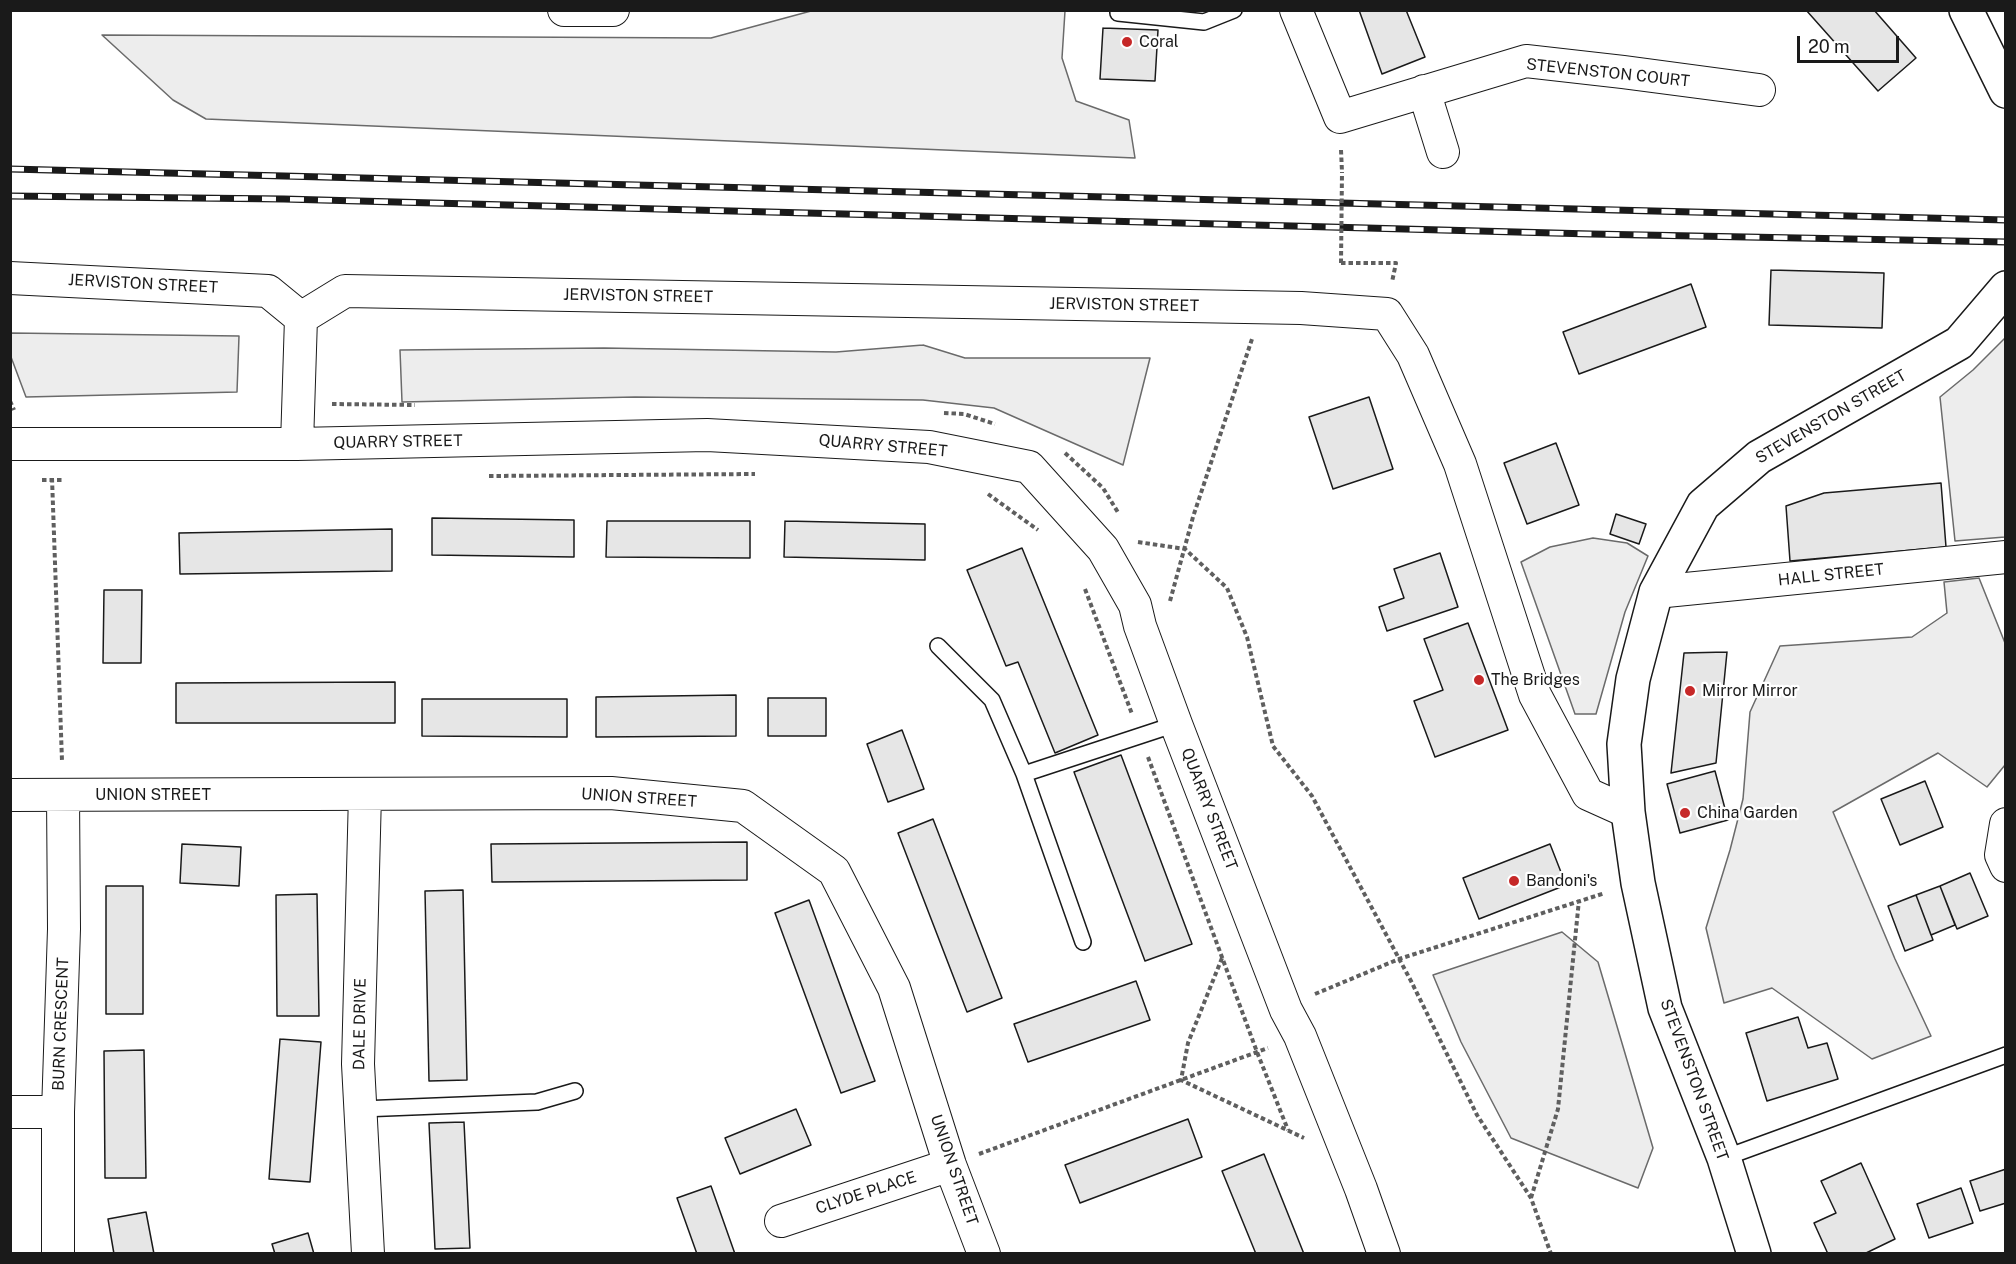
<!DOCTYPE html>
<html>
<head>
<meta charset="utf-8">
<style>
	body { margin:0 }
	#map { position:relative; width:2016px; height:1264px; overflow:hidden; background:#fff; font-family:"Public Sans",sans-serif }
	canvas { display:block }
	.frame { position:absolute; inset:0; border:12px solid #1a1a1a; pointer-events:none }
	.scale { position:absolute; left:1797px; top:36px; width:102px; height:27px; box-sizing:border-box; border:3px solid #1a1a1a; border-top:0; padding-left:8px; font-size:18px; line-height:21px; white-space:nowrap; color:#1a1a1a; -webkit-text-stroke:4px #fff; paint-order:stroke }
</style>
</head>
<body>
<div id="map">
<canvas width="2016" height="1264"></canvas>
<div class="frame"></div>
<div class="scale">20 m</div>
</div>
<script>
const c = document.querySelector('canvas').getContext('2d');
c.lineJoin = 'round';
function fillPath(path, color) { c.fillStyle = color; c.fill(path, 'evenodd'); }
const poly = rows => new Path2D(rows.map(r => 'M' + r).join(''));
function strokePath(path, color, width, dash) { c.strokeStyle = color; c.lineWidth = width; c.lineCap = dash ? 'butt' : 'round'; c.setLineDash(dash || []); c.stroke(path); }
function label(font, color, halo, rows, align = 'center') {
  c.font = font + ' "Public Sans",sans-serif'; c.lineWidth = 4.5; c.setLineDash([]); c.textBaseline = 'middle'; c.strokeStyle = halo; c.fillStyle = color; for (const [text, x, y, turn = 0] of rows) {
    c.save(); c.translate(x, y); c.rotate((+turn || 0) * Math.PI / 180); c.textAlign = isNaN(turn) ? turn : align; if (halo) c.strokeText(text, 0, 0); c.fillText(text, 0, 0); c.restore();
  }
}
const built = poly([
	[811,11,1065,11,1062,58,1076,101,1129,120,1135,158,206,119,173,100,102,35,711,38,811,11],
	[11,333,239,336,237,392,26,397,11,357,11,333],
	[2005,338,2005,537,1955,541,1940,397,1973,370,2005,338],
	[923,345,965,358,1150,358,1123,465,994,408,923,400,635,397,402,402,400,350,604,348,836,352,923,345],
	[1593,538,1627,543,1648,556,1625,612,1596,714,1575,714,1521,562,1550,547,1593,538],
	[1979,578,2005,643,2005,765,1987,787,1938,753,1833,812,1895,959,1931,1036,1872,1059,1772,988,1724,1003,1706,928,1730,850,1743,799,1750,712,1780,646,1912,637,1947,613,1944,582,1979,578],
	[1562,932,1598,962,1653,1148,1638,1188,1511,1138,1461,1042,1433,975,1562,932]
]);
const building = poly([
	[1359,10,1406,10,1425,57,1382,74,1359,10],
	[1806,10,1874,10,1916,58,1878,91,1806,10],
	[1103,28,1158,30,1155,81,1100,79,1103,28],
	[1771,270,1884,273,1882,328,1769,325,1771,270],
	[1691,284,1706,327,1579,374,1563,332,1691,284],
	[1369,397,1393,469,1333,489,1309,417,1369,397],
	[1556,443,1579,505,1527,524,1504,463,1556,443],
	[1941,483,1946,547,1790,561,1786,506,1824,493,1941,483],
	[1616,514,1646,524,1639,544,1610,534,1616,514],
	[432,518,574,520,574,557,432,555,432,518],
	[607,521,750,521,750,558,606,557,607,521],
	[785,521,925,524,925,560,784,557,785,521],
	[392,529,392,571,180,574,179,533,392,529],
	[1022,548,1098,735,1055,753,1018,662,1006,666,967,570,1022,548],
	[1440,553,1458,607,1387,631,1379,607,1404,598,1394,569,1440,553],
	[104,590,142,590,141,663,103,663,104,590],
	[1468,623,1508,730,1435,757,1414,701,1443,690,1424,639,1468,623],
	[1727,652,1716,763,1671,773,1684,653,1727,652],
	[395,682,395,723,176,723,176,683,395,682],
	[736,695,736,736,596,737,596,697,736,695],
	[768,698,826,698,826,736,768,736,768,698],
	[422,699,567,699,567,737,422,736,422,699],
	[902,730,924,789,888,802,867,744,902,730],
	[1121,755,1192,944,1145,961,1074,772,1121,755],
	[1715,771,1728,820,1680,833,1667,784,1715,771],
	[1925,781,1943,827,1900,845,1881,799,1925,781],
	[933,819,1002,998,967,1012,898,833,933,819],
	[747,842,747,880,492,882,491,844,747,842],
	[182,844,241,847,239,886,180,883,182,844],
	[1550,844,1566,885,1479,919,1463,878,1550,844],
	[1970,873,1988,916,1957,929,1940,886,1970,873],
	[106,886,143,886,143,1014,106,1014,106,886],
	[1940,886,1955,925,1931,935,1916,895,1940,886],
	[463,890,467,1080,429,1081,425,891,463,890],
	[317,894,319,1016,277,1016,276,895,317,894],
	[1916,895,1933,940,1905,951,1888,906,1916,895],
	[809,900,875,1081,841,1093,775,913,809,900],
	[1136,981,1150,1020,1028,1062,1014,1024,1136,981],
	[1798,1017,1808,1048,1827,1043,1838,1079,1767,1101,1746,1033,1798,1017],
	[280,1039,321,1042,310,1182,269,1179,280,1039],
	[144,1050,146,1178,105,1178,104,1051,144,1050],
	[796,1109,811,1145,740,1174,725,1138,796,1109],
	[1188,1119,1202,1157,1080,1203,1065,1165,1188,1119],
	[464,1122,470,1248,435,1249,429,1123,464,1122],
	[1264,1154,1304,1254,1256,1254,1222,1171,1264,1154],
	[1861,1163,1895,1239,1864,1254,1828,1254,1814,1223,1836,1213,1821,1181,1861,1163],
	[2006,1169,2006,1203,1980,1211,1970,1181,2006,1169],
	[711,1186,735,1254,697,1254,677,1198,711,1186],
	[1961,1188,1973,1223,1929,1238,1917,1204,1961,1188],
	[146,1212,154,1254,114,1254,108,1219,146,1212],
	[308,1233,314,1254,275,1254,272,1244,308,1233]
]);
const path = poly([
	[1341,150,1342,172],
	[1341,263,1396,263,1392,282],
	[10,401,14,410],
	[332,404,415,405],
	[944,413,964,414,995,424],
	[1065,453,1103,488,1119,514],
	[489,476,755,474],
	[52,478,62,761],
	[42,480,62,480],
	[988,494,1038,530],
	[1138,542,1185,549,1227,588,1247,637,1273,746,1312,796,1411,981,1477,1115,1531,1198,1551,1254],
	[1085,589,1132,714],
	[1170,601,1193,517,1252,339],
	[1148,757,1257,1052,1288,1130],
	[1222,958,1188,1043,1181,1080,1304,1138],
	[1315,994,1399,959,1605,893],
	[979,1154,1268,1048],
	[1531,1198,1558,1109,1579,900]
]);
const service = poly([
	[1118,13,1204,22,1234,10],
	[938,646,992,700,1024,774,1083,942],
	[1024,774,1176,724],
	[361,1109,537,1102,575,1091],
	[1724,1158,2006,1055]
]);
const minor = poly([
	[564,10,613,10],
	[1296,10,1340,117,1526,61,1623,72,1759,90],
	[1424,91,1443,152],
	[10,278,268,291,301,318,345,291,1301,308,1387,314,1413,355,1460,464,1535,695,1588,794,1628,812],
	[10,444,297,444,707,435,929,447,1029,467,1103,549,1135,605,1140,626,1176,724,1286,1010,1300,1036,1361,1189,1384,1254],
	[297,444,301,318],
	[1656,592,2006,557],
	[365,794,358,1064,368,1254],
	[10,795,611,793,743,806,834,871,894,988,950,1165,984,1254],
	[2006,824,2001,855,2006,866],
	[10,1112,58,1112],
	[781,1221,950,1165],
	[58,1254,58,1112,64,929,63,795]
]);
const secondary = poly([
	[1966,10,2006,91],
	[1754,1254,1724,1158,1665,1008,1638,883,1628,812,1624,744,1633,679,1656,592,1703,505,1759,457,1959,343,2006,288]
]);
const rail = poly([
	[10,169,2006,220],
	[10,196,284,199,1591,234,2006,242]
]);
const pathBridge = poly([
	[1341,263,1342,172]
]);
const markers = [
	[1127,42,6,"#c62828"],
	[1479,680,6,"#c62828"],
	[1690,691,6,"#c62828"],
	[1685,813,6,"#c62828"],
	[1514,881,6,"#c62828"]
];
const poiNames = [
	["Coral",1139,42],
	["The Bridges",1491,680],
	["Mirror Mirror",1702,691],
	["China Garden",1697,813],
	["Bandoni's",1526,881]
];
const streetNames = [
	["STEVENSTON COURT",1608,73,6],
	["JERVISTON STREET",143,284,3],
	["JERVISTON STREET",638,296,1],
	["JERVISTON STREET",1124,305,1],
	["STEVENSTON STREET",1831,417,-30],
	["QUARRY STREET",398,442,-1],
	["QUARRY STREET",883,446,5],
	["HALL STREET",1831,575,-6],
	["UNION STREET",153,795],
	["UNION STREET",639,798,4],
	["QUARRY STREET",1209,809,69],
	["BURN CRESCENT",61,1024,-88],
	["DALE DRIVE",360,1024,-89],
	["STEVENSTON STREET",1694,1080,70],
	["UNION STREET",954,1170,71],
	["CLYDE PLACE",866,1193,-18]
];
fillPath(built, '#ededed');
strokePath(built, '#6a6a6a', 1.5);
fillPath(building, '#e6e6e6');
strokePath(building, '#1a1a1a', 1.5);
strokePath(service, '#1a1a1a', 18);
strokePath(minor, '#1a1a1a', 34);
strokePath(secondary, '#1a1a1a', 36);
strokePath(path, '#5f5f5f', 4, [4.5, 3]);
strokePath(service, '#fff', 15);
strokePath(minor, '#fff', 32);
strokePath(secondary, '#fff', 33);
strokePath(rail, '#1a1a1a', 7);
strokePath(rail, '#fff', 4.5, [14]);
strokePath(pathBridge, '#5f5f5f', 4, [4.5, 3]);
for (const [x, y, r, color] of markers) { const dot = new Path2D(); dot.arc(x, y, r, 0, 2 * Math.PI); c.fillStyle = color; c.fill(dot); strokePath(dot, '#fff', 2); }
label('16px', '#1a1a1a', '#fff', poiNames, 'left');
label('16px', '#1a1a1a', '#fff', streetNames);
</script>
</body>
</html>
